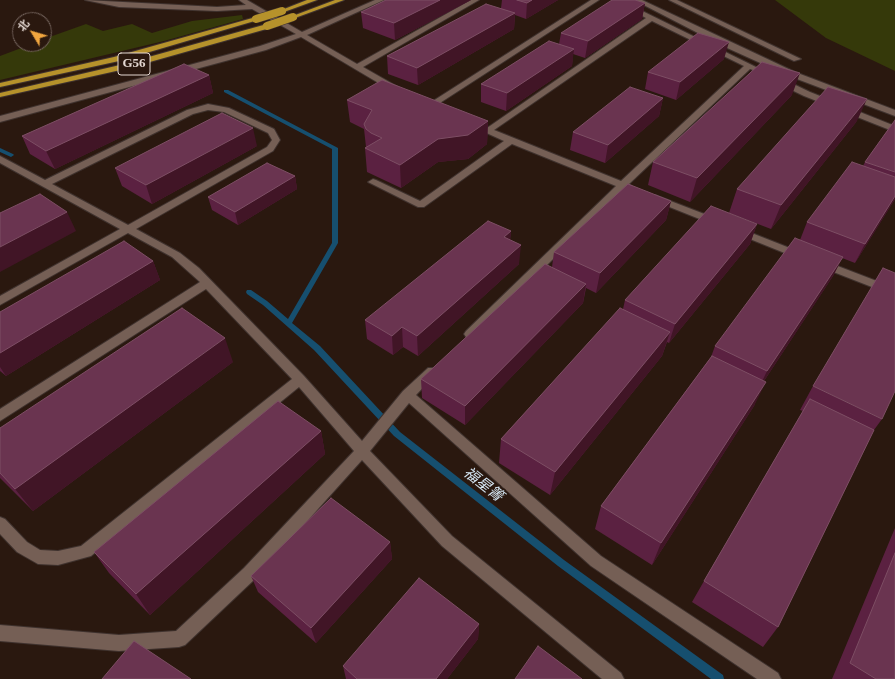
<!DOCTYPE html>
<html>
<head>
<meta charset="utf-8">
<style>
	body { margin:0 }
	#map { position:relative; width:895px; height:679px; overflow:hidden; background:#2a180f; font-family:"Times New Roman","Noto Sans SC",serif }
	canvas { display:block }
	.north { position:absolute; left:12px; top:12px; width:40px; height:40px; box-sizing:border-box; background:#2a180f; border:1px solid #74645d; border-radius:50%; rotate:308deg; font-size:11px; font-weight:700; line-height:16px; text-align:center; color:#e3d7d1 }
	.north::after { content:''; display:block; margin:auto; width:14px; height:18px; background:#f1a63f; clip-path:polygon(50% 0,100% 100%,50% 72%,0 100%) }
</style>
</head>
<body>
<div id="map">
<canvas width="895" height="679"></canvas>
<div class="north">北</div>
</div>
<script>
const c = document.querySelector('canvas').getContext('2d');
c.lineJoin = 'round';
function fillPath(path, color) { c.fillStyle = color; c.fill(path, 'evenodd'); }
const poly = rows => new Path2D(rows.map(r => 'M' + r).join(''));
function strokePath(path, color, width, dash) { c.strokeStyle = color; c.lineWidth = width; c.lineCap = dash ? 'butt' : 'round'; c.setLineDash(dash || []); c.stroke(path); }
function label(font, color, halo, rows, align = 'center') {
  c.font = font + ' "Times New Roman","Noto Sans SC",serif'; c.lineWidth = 3.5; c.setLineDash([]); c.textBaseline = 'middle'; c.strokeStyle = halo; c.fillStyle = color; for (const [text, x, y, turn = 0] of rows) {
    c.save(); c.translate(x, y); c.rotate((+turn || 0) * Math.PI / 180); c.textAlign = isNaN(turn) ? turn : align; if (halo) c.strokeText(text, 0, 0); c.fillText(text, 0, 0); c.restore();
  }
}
const green = poly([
	[775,0,895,0,895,71,826,38],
	[242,15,243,19,164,41,0,80,0,56,32,44,44,44,44,39,86,24,103,31,132,24,152,33,192,21]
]);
const stream = poly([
	[224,90,228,90,338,148,338,243,292,323,320,346,400,432,564,560,723,675,724,679,711,679,558,566,394,436,314,350,263,305,247,294,246,292,247,290,251,290,267,301,288,319,332,243,332,149,224,92,224,90],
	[0,148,13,154,14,155,11,157,0,152,0,148]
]);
const minor = poly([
	[85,0,217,7,246,5,239,0,247,0,302,32,375,0,384,0,307,35,357,64,471,0,479,0,363,67,398,87,398,91,392,91,301,37,266,50,0,122,0,116,260,46,296,34,252,9,217,11,119,7,85,0],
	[591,0,599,0,429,110,426,111,422,108,591,0],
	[612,0,620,0,760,69,756,71,750,69,629,184,633,187,631,189,624,189,474,337,466,337,464,334,466,331,616,186,512,144,424,207,418,207,368,182,373,179,376,180,420,201,504,141,469,125,473,122,487,128,646,18,612,0],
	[652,21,744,66,621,181,494,130,652,21],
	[634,0,642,0,795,72,895,110,895,116,789,76,725,47,634,0],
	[669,0,677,0,801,59,794,61,669,0],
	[777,79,783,79,810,92,895,126,895,132,804,96,777,83,777,79],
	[208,104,229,108,274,129,280,140,273,151,136,229,180,253,199,268,304,376,362,441,403,391,428,368,436,368,438,371,436,374,416,395,601,556,778,673,781,679,757,679,591,566,409,403,370,451,452,536,621,673,624,679,602,679,442,546,362,460,256,578,185,645,179,647,119,651,0,641,0,625,119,635,176,631,244,568,354,451,299,387,91,556,58,565,38,564,17,552,0,534,0,517,5,519,27,542,40,550,58,551,81,546,292,379,206,289,0,421,0,409,200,282,172,257,128,233,0,305,0,296,120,229,0,163,0,156,45,180,187,110,208,104],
	[208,110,224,112,268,133,272,140,267,147,128,225,52,184,193,114,208,110],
	[655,195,720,220,721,222,720,224,712,224,652,200,650,198,655,195],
	[739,228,805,254,806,256,805,258,797,258,735,233,734,231,739,228],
	[822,260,895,288,895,296,818,266,817,264,822,260]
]);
const highway = poly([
	[307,0,317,0,284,12,279,11,307,0],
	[335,0,344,0,295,18,290,17,335,0],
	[256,17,259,19,258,20,119,61,0,87,0,83,114,57,256,17],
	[267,24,270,24,270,28,125,69,0,97,0,93,120,65,267,24]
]);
const highwayBridge = poly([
	[256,19,282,11],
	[267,26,293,17]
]);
const wall = poly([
	[386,0,471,0,395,40,363,28,361,12],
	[502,0,558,0,526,19,515,15,514,29,418,85,388,74,387,56,501,8],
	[645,3,642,19,585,58,573,54,572,66,506,111,481,102,481,84,559,44,561,33],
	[724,59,676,100,645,89,648,72],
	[209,75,213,93,55,169,30,154,22,136],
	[792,95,690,202,648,185,653,162],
	[663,98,659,116,605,163,570,150,573,132],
	[347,100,488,121,487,144,468,159,438,162,401,188,367,172,365,148,366,147,364,129,350,122],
	[895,120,895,199,855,263,842,258,833,276,764,381,754,406,652,565,595,529,601,506,711,357,715,346,800,240,807,222,863,166,865,162],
	[857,121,771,229,729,213,737,189],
	[257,146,152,204,122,186,115,168],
	[295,176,297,189,238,225,212,210,208,197],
	[671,201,666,220,596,293,586,288,583,303,465,425,422,398,421,379,552,267,554,252],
	[757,224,750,244,669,343,667,342,662,356,550,495,499,463,501,439,623,309,625,300],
	[511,231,510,240,519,264,418,356,403,347,393,355,367,339,365,320],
	[153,261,160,280,6,376,0,371,0,312],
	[233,362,33,511,0,478,0,428],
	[813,386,882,419,874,430,778,627,763,647,692,602,704,581,803,411,800,410],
	[321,431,325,454,150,615,109,573,94,552],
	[895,528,895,679,832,679],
	[390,542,392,559,316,643,258,592,251,576],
	[479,624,478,639,447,679,346,679,343,666]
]);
const shadedWall = poly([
	[440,0,471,0,395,40,394,23],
	[532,0,558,0,526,19,527,3],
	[645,3,642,19,585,58,588,41],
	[515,13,514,29,418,85,417,68],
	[729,42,724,59,676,100,680,82],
	[574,49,572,66,506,111,507,93],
	[800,73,792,95,690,202,697,178],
	[209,75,213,93,55,169,46,151],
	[663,98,659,116,605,163,608,145],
	[867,99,857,121,771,229,781,205],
	[488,121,487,144,468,159,438,162,401,188,400,165,438,139],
	[253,128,257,146,152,204,146,185],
	[295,176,297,189,238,225,235,212],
	[895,196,895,199,855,263,865,244],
	[671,201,666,220,596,293,600,273],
	[67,212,76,231,0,272,0,247],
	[757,224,750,244,669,343,675,324],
	[511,231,509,251,504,237],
	[521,245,519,264,418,356,417,336],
	[843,257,833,276,758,390,767,371],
	[153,261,160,280,6,376,0,367,0,353],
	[586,284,583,303,465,425,465,406],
	[402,327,403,347,393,355,392,336],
	[670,332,662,356,550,495,555,472],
	[225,338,233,362,33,511,15,489],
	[766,382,754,406,652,565,661,543],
	[321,431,325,454,150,615,136,594],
	[390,542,392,559,316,643,311,628],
	[479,624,478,639,447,679,436,679]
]);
const building = poly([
	[386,0,440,0,394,23,361,12,386,0],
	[517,0,532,0,527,3,517,0],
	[612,0,635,0,645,3,588,41,561,33,612,0],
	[486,4,515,13,417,68,387,56,486,4],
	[698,33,729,42,680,82,648,72,698,33],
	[549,41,574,49,507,93,481,84,549,41],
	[762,62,800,73,697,178,653,162,762,62],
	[184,64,209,75,46,151,22,136,184,64],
	[382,80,488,121,468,135,438,139,400,165,365,148,382,138,371,133,366,129,364,124,372,110,347,100,382,80],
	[630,87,663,98,608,145,573,132,630,87],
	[828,87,867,99,781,205,737,189,828,87],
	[222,113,253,128,146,185,115,168,222,113],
	[895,120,895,172,865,162,895,120],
	[852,162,895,177,895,196,865,244,807,222,852,162],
	[267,163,295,176,235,212,208,197,267,163],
	[628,184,671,201,600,273,554,252,628,184],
	[40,194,67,212,0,247,0,213,40,194],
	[711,206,757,224,675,324,625,300,711,206],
	[488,221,511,231,504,237,521,245,417,336,402,327,392,336,365,320,488,221],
	[795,238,843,257,767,371,715,346,795,238],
	[124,241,153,261,0,353,0,312,124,241],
	[545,264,586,284,465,406,421,379,545,264],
	[883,268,895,273,895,391,882,419,813,386,883,268],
	[182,308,225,338,15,489,0,473,0,428,182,308],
	[620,308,670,332,555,472,501,439,620,308],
	[712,356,766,382,661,543,601,506,712,356],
	[810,399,874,430,778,627,704,581,810,399],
	[278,401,321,431,136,594,94,552,278,401],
	[331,498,390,542,311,628,251,576,331,498],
	[895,553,895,679,876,679,850,663,895,553],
	[419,578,479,624,436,679,357,679,343,666,419,578],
	[134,641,191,679,102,679,134,641],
	[538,646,582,679,515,679,538,646]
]);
const shields = [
	[134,64,32]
];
const shieldNames = [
	["G56",134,64]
];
const waterNames = [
	["福星箐",483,485,38]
];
fillPath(green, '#35390a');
fillPath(stream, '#164f6f');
strokePath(minor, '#3f322e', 2);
strokePath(highway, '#3f322e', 2);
fillPath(minor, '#755f55');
fillPath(highway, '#b6922b');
strokePath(highwayBridge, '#3f322e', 9, []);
strokePath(highwayBridge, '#b6922b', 8);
fillPath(wall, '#5b2141');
fillPath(shadedWall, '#411526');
fillPath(building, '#6a3450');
strokePath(building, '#7d4e64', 1);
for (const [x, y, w] of shields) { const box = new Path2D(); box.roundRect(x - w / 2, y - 11, w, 22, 3); c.fillStyle = '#2a180f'; c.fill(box); strokePath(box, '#e3d7d1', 1); }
label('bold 13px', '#e3d7d1', null, shieldNames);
label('italic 15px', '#d4e5f2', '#2a180f', waterNames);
</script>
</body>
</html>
